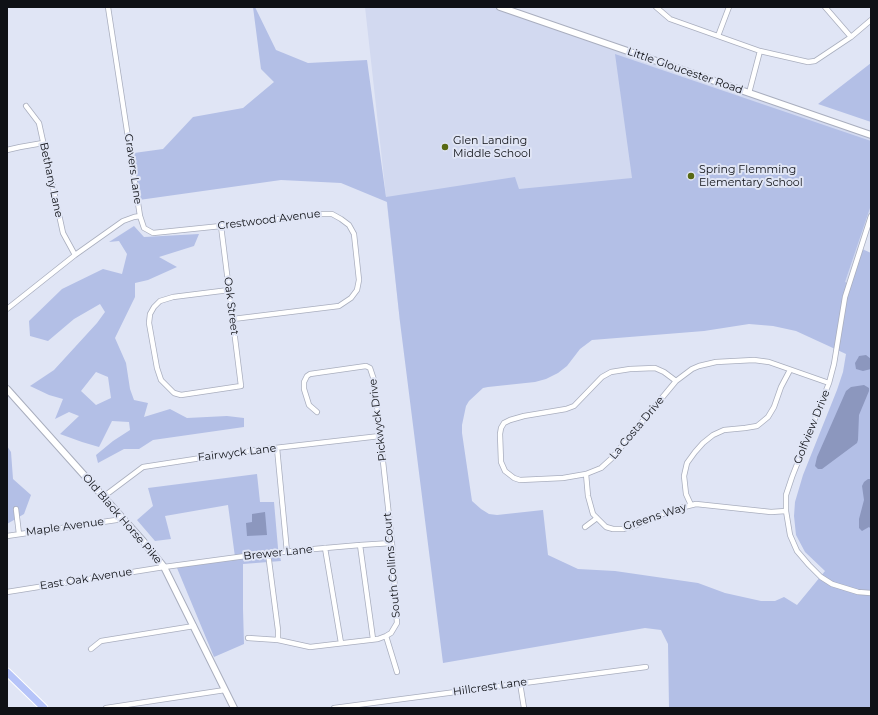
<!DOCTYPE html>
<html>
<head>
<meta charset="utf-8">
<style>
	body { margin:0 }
	#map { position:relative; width:878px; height:715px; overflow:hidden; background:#e0e5f5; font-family:Montserrat,sans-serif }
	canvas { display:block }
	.frame { position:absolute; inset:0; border:8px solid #0f1116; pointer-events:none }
</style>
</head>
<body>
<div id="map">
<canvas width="878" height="715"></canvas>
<div class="frame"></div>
</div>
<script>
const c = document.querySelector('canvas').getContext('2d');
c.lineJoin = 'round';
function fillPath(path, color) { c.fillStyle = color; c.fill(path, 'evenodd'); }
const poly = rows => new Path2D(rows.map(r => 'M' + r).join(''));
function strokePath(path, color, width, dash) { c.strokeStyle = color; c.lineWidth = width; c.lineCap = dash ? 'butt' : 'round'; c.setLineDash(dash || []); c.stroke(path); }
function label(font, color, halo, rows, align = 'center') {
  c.font = font + ' Montserrat,sans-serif'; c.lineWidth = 4; c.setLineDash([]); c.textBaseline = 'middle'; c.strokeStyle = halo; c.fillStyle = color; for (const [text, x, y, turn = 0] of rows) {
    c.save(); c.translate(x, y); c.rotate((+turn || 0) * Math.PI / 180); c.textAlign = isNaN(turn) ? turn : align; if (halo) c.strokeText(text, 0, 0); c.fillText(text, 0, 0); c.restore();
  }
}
const built = poly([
	[365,7,500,7,871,135,871,216,849,283,800,274,400,322]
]);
const green = poly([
	[253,7,255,7,276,50,308,63,367,60,386,197,515,177,519,189,632,178,615,54,871,141,871,205,845,282,848,283,860,248,871,253,871,708,669,708,668,644,661,630,645,628,443,663,400,322,387,202,341,183,281,180,139,200,134,153,163,149,193,117,243,108,274,82,261,69],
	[749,324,773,326,796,331,846,354,843,372,837,390,803,475,795,502,794,516,796,535,805,552,825,571,797,605,784,597,775,601,761,601,725,593,698,583,615,571,578,569,548,555,543,510,497,515,489,514,481,509,472,501,462,433,462,425,466,406,469,401,483,388,488,387,535,382,546,379,558,373,567,366,580,349,592,340,704,331],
	[871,63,871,122,818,104],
	[134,226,144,237,199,234,194,246,159,257,177,267,148,280,135,283,135,297,115,338,126,363,130,389,134,400,148,403,144,417,170,409,187,418,227,416,244,418,244,427,153,440,139,449,124,449,98,463,96,455,113,441,130,430,129,422,112,421,99,447,82,442,60,434,79,416,69,412,55,419,63,399,49,395,30,386,54,370,97,323,105,312,100,304,74,319,48,341,30,336,29,321,62,289,103,269,122,274,127,254,119,241,109,242],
	[96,372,108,377,111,398,96,405,81,391],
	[7,446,11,452,13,479,31,495,24,514,7,524],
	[257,474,260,502,274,502,278,548,281,561,243,564,243,609,244,644,214,657,177,568,235,557,228,505,165,516,171,539,155,541,137,520,153,506,148,488]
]);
const water = poly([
	[866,355,871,359,871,369,863,371,856,369,855,363,858,358,859,356],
	[864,385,869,388,869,391,859,415,858,440,857,443,822,469,818,469,815,466,817,457,846,391,851,387],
	[868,479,871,479,871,529,869,527,862,531,859,528,859,519,864,500,862,486,864,482],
	[265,512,267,535,247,536,246,523,252,522,252,514]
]);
const street = poly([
	[108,7,140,216,144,228,153,233,221,226,322,214,332,214,341,219,349,225,354,234,359,280,357,290,351,298,339,306,233,319],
	[656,7,670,19,760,51,808,62,815,61,851,37,871,20],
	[825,7,851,37],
	[718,36,729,7],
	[749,93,760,51],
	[26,106,39,123,63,233,75,255],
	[7,150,20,147,43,143],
	[871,216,845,297,834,364,829,383,792,477,786,495,786,511,790,535,797,551,809,565,821,577,832,584,858,592,871,593],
	[221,226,241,386,181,395,174,393,161,380,157,368,149,323,150,314,154,307,160,301,173,297,229,290],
	[7,309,75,255,123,221,134,217,140,216],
	[676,381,664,372,655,368,630,369,611,372,602,377,574,406,566,409,524,416,510,420,504,423,501,428,500,434,501,462,505,471,514,478,520,480,563,478,586,474,601,468,612,458,676,381,692,369,699,366,716,362,754,360,769,362,829,383],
	[277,448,287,552],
	[586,474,588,496,593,514,606,527,613,529,623,529,637,525,672,510,696,504,771,512,786,511],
	[103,497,143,467,240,452,380,436],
	[691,505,686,494,684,476,687,463,695,452,703,443,713,435,724,430,745,428,757,426,762,422,768,417,774,407,781,387,790,370],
	[16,509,19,534],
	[585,527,597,518],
	[7,536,123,519],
	[360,545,373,639],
	[325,548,341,643],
	[268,553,278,630,278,640],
	[7,592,164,567,268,553,360,545,392,543],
	[386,636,397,672],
	[248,638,278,640,310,647,378,639,386,636,391,633,397,623,392,543,374,380,370,368,366,366,310,374,307,376,304,382,304,389,309,405,317,412],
	[91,649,101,641,194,626],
	[520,683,524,708],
	[106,708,225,690],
	[334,708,646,667]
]);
const secondary = poly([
	[500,7,871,135],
	[7,389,143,541,164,567,234,708]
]);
const primary = poly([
	[7,672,44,708]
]);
const markers = [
	[445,147,4,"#586914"],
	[691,176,4,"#586914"]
];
const streetNames = [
	["Little Gloucester Road",685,71,19],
	["Gravers Lane",133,169,82],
	["Bethany Lane",51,180,78],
	["Crestwood Avenue",269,220,-7],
	["Oak Street",231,306,83],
	["Pickwyck Drive",378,420,-97],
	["Golfview Drive",812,427,-68],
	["La Costa Drive",637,428,-50],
	["Fairwyck Lane",237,453,-7],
	["Greens Way",655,517,-18],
	["Old Black Horse Pike",122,519,49],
	["Maple Avenue",65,527,-8],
	["Brewer Lane",278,553,-6],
	["South Collins Court",392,565,-95],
	["East Oak Avenue",86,579,-9],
	["Hillcrest Lane",490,687,-8]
];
const poiNames = [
	["Glen Landing",453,141],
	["Middle School",453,154],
	["Spring Flemming",699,170],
	["Elementary School",699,183]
];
fillPath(built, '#d2d9f0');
fillPath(green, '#b3bfe6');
fillPath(water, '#8c97be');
strokePath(street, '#a9aebe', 6);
strokePath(secondary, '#a9aebe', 8);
strokePath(primary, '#fff', 9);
strokePath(street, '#fff', 4.5);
strokePath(secondary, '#fff', 6);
strokePath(primary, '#b6c4f9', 7);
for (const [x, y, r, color] of markers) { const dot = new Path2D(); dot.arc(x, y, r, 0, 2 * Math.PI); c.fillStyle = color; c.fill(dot); strokePath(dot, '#e0e5f5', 1.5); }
label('11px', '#0f1116', '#e0e5f5', streetNames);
label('11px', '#0f1116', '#e0e5f5', poiNames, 'left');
</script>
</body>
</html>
